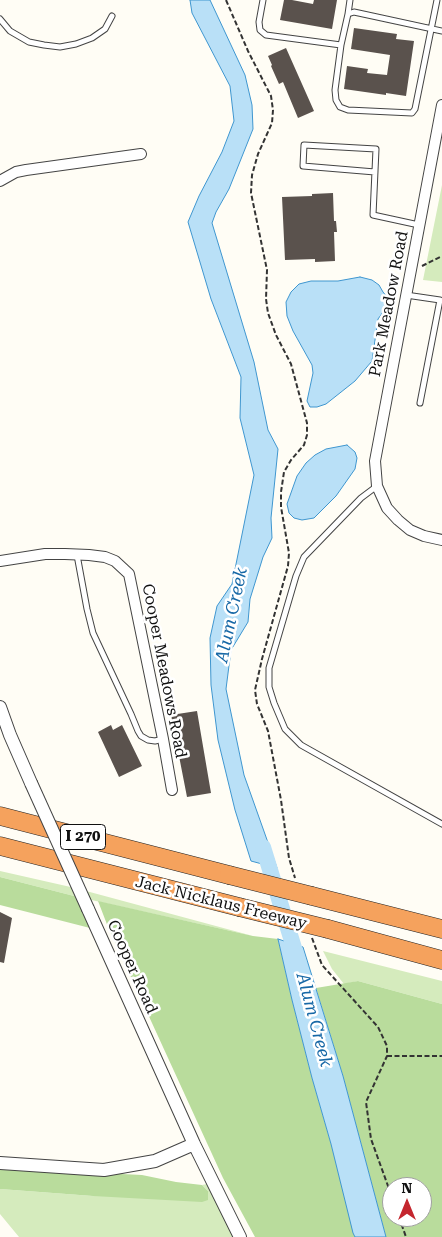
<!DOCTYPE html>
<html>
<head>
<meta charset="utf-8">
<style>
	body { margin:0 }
	#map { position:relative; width:442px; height:1237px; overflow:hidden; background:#fffdf5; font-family:"Roboto Serif",serif }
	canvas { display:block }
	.north { position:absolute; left:382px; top:1177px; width:50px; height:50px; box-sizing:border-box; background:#fff; border:1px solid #a0a0a0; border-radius:50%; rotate:0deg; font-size:14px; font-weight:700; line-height:20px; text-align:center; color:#111 }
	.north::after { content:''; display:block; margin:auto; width:18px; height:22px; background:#c4262e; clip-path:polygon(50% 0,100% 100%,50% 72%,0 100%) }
</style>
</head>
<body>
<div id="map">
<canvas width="442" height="1237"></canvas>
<div class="north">N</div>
</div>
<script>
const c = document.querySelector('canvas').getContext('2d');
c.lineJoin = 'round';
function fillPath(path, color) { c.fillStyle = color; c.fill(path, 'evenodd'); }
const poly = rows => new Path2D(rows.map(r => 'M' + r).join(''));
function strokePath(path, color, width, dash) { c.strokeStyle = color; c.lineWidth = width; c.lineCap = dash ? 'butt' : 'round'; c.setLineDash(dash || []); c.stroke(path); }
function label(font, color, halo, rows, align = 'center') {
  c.font = font + ' "Roboto Serif",serif'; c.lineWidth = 5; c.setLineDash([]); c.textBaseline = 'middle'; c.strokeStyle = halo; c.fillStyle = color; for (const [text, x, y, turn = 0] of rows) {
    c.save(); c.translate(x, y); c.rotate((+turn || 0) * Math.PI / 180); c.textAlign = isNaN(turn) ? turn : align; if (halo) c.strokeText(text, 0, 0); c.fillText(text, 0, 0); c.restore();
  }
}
const green = poly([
	[442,185,442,282,423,280],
	[0,871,75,888,253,936,78,897,0,877],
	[323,951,442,981,442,1004,358,981,344,984,332,969],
	[207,1184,234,1237,19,1237,0,1214,0,1189,93,1196,208,1191,202,1185]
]);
const forest = poly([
	[0,877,78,897,90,928,0,905],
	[98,901,253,936,278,939,292,1000,312,1078,331,1144,355,1237,255,1237,223,1178,108,927],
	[358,981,442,1004,442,1237,386,1237,343,1076,316,988],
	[392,1187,422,1187,422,1217,392,1217],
	[0,1168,142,1175,176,1182,202,1185,208,1191,208,1200,202,1202,93,1196,0,1189]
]);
const water = poly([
	[190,0,210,0,245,75,252,105,253,129,229,189,216,212,212,223,254,362,268,430,278,449,271,518,272,538,263,557,250,599,248,622,231,650,226,689,244,775,277,868,251,861,235,810,218,740,211,685,210,638,217,606,232,584,254,475,240,418,241,377,211,299,188,222,199,196,222,152,234,121,230,86,192,13,190,0],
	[360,277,372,280,379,285,383,292,392,303,383,312,378,319,372,361,355,381,326,404,317,407,310,407,307,401,313,373,312,365,293,331,287,316,286,302,291,292,299,284,311,281,338,281,360,277],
	[347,445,355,452,357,458,355,469,336,496,314,518,302,520,294,518,289,513,287,504,297,476,306,463,315,455,326,449,347,445],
	[278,939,303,947,343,1076,386,1237,355,1237,353,1233,331,1144,312,1078,292,1000,278,939]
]);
const river = poly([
	[263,847,299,964]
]);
const building = poly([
	[284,0,292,0,313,4,314,0,337,0,332,29,280,20],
	[354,28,397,34,396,39,414,41,406,96,386,93,386,95,344,89,347,66,368,69,367,73,387,75,390,55,351,49],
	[286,48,314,111,298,118,283,82,279,84,271,66,272,65,268,56],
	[333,193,334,221,336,221,337,232,334,232,335,261,315,262,315,259,285,260,282,197,312,196,312,194],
	[197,711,211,793,187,797,171,715],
	[111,725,113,730,122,725,142,766,119,777,98,732],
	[0,912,12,918,4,963,0,962]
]);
const path = poly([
	[226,0,248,51,271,96,273,110,272,123,258,154,252,175,251,193,267,270,266,299,268,313,276,335,291,364,307,423,307,435,304,445,291,460,284,472,281,492,281,507,289,553,288,566,262,659,255,690,257,704,268,731,281,800,289,858,295,878],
	[422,266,442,256],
	[312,938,322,965,378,1027,387,1046,387,1056,366,1102,371,1139,392,1197],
	[387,1056,442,1056],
	[399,1217,406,1237]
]);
const service = poly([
	[263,0,259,22,260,30,266,35,341,45,348,14,354,12,442,31],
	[348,14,350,0],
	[0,19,10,31,29,42,44,45,60,47,76,44,92,38,105,29,112,16],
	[341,45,335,90,336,100,340,107,348,110,412,113,415,109,437,0],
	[375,172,303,166,304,145,376,149,373,215,419,225],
	[406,295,440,300,420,403],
	[377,486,361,498,304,557,296,576,269,668,269,687,274,703,285,729,301,745,442,824],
	[77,555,87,609,93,633,131,714,138,731,141,736,148,740,155,741,163,739]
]);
const minor = poly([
	[442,105,375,461,377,486,387,508,398,520,410,530,424,536,442,540],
	[0,181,16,172,26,170,141,154],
	[0,561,45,554,65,554,89,555,105,557,115,561,129,574,163,739,172,790]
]);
const tertiary = poly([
	[0,707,10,735,31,783],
	[88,909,194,1144,240,1237],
	[0,1163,104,1170,155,1161,194,1144]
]);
const motorway = poly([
	[0,816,229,875],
	[0,846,239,907],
	[312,896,442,929],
	[328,929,442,960]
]);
const tertiaryBridge = poly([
	[31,783,88,909]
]);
const motorwayBridge = poly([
	[229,875,312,896],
	[239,907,328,929]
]);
const shields = [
	[83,837,45]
];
const shieldNames = [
	["I 270",83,837]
];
const streetNames = [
	["Park Meadow Road",389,304,-79],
	["Cooper Meadows Road",164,671,79],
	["Jack Nicklaus Freeway",221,903,14],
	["Cooper Road",132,967,66]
];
const waterNames = [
	["Alum Creek",232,615,-78],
	["Alum Creek",314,1020,75]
];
fillPath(green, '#d5ebbd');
fillPath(forest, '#b9dc9c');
fillPath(water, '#b9e0f7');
strokePath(water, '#3f96cf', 1);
strokePath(river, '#b9e0f7', 16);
fillPath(building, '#5a524d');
strokePath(service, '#444', 7);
strokePath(minor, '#444', 12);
strokePath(tertiary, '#444', 14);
strokePath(motorway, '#222', 19);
strokePath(path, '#333', 2, [5, 2.5]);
strokePath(service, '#fff', 5);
strokePath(minor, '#fff', 10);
strokePath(tertiary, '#fff', 12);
strokePath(motorway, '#f5a25d', 18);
strokePath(tertiaryBridge, '#444', 14, []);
strokePath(motorwayBridge, '#222', 19, []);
strokePath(tertiaryBridge, '#fff', 12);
strokePath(motorwayBridge, '#f5a25d', 18);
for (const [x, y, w] of shields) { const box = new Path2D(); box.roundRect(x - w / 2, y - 12.5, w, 25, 4); c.fillStyle = '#fff'; c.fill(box); strokePath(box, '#111', 1); }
label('bold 15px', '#111', null, shieldNames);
label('16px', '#111', '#fff', streetNames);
label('italic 18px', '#1768a6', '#fff', waterNames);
</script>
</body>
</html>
